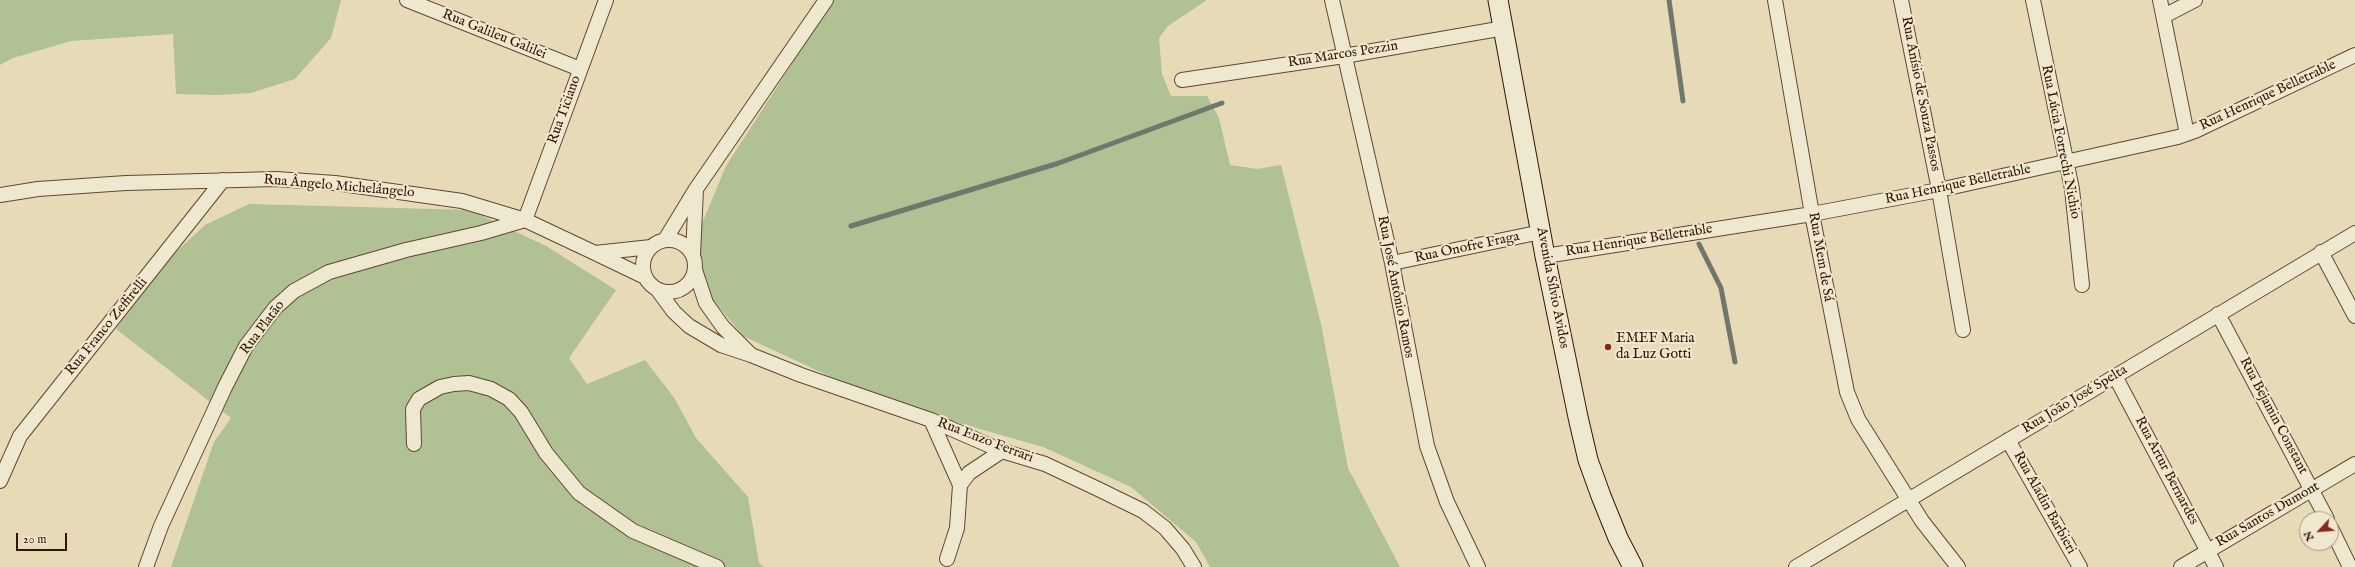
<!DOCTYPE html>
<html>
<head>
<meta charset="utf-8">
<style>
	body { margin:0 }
	#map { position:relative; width:2355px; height:567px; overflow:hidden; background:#e7dbb7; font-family:"IM FELL English",serif }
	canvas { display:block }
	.north { position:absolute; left:2299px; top:511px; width:40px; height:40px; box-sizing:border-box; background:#efe8d0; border:1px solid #a4937e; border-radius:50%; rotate:244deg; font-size:11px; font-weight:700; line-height:16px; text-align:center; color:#341403 }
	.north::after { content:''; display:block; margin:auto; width:14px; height:18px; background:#8f2418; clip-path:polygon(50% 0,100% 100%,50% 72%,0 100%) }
	.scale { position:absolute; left:16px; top:533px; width:51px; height:18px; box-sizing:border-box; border:2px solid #341403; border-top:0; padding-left:5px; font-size:12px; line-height:14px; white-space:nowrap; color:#341403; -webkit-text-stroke:3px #efe8d0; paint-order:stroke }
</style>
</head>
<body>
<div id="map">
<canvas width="2355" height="567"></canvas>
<div class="north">N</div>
<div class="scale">20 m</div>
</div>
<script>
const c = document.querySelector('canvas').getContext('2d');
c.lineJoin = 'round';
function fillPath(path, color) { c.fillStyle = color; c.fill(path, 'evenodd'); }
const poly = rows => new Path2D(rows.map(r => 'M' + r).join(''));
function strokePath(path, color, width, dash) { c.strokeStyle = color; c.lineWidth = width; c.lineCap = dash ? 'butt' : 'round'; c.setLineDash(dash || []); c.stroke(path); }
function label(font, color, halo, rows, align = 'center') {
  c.font = font + ' "IM FELL English",serif'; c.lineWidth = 4; c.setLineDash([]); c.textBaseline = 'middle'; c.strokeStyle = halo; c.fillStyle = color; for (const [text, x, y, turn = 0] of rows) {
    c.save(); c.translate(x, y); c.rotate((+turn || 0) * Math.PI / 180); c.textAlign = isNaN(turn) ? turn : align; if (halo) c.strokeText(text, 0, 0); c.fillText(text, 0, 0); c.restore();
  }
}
const green = poly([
	[0,0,341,0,331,38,295,79,251,93,216,95,176,94,173,34,71,41,13,58,0,65],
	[833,0,1207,0,1168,26,1159,38,1162,74,1171,96,1207,96,1219,118,1230,165,1257,169,1281,165,1321,324,1348,468,1400,567,1210,567,1196,542,1131,487,1043,447,885,402,743,336,706,291,696,238,726,166],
	[249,204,470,210,546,246,616,290,569,358,587,384,645,360,675,399,696,438,748,497,759,563,764,567,171,567,214,442,231,418,116,329,167,260,205,225]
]);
const stream = poly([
	[1669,0,1683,101],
	[851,226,1059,163,1222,103],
	[1699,244,1721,288,1735,362]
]);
const street = poly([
	[407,0,580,69],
	[1332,0,1392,263,1427,446,1447,502,1478,567],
	[1775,0,1812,214,1847,392,1858,419,1922,521,1958,567],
	[1901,0,1939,190,1963,330],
	[2033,0,2072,189,2082,285],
	[2160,0,2187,134],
	[2164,16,2195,0],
	[1182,80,1344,56,1504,28],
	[696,189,826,0],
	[0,195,38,189,126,183,276,179,335,183,462,201,525,220,595,253],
	'643 266a26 26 0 1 1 52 0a26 26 0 1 1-52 0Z',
	[665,240,696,189,693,255],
	[2321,252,2355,316],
	[1545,256,1812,214,1939,190,2178,137,2195,131,2355,55],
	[1392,263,1541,232],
	[645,277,595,253,651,247],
	[657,289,674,312,689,326,721,345,751,355,723,327,706,303,695,270],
	[2218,314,2327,519],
	[751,355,801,375,931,420,1002,451,1045,464,1098,489,1143,511,1165,528,1183,549,1194,567],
	[2115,376,2216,567],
	[931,420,960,485,969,473,1002,451],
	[2008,440,2080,567],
	[414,444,413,409,419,399,440,387,454,384,469,383,491,389,509,399,521,412,546,453,579,493,633,531,717,567],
	[0,481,20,436,223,180],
	[2331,528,2350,567],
	[947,559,957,528,960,485],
	[146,567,161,526,225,387,246,346,275,308,294,291,329,272,406,250,481,233,525,220,606,0],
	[1796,567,2355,233],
	[2181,567,2355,464]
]);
const secondary = poly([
	[1498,0,1545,256,1578,417,1588,460,1601,496,1618,538,1633,567]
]);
const markers = [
	[1608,347,4,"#8f2418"]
];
const streetNames = [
	["Rua Galileu Galilei",494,35,22],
	["Rua Marcos Pezzin",1343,55,-9],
	["Rua Anísio de Souza Passos",1920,94,79],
	["Rua Henrique Belletrable",2268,96,-25],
	["Rua Ticiano",565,110,-70],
	["Rua Lúcia Forrechi Nichio",2060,142,79],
	["Rua Henrique Belletrable",1958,185,-12],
	["Rua Ângelo Michelângelo",339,187,5],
	["Rua Henrique Belletrable",1639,241,-9],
	["Rua Onofre Fraga",1467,248,-12],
	["Rua Mem de Sá",1820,257,80],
	["Rua José Antônio Ramos",1395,287,79],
	["Avenida Sílvio Avidos",1552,288,79],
	["Rua Franco Zeffirelli",107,327,-51],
	["Rua Platão",263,328,-53],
	["Rua João José Spelta",2075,400,-31],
	["Rua Bejamin Constant",2273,416,62],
	["Rua Enzo Ferrari",985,441,21],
	["Rua Artur Bernardes",2166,471,62],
	["Rua Aladin Barbieri",2044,503,61],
	["Rua Santos Dumont",2268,515,-30]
];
const poiNames = [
	["EMEF Maria",1616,339],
	["da Luz Gotti",1616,355]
];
fillPath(green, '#b0c193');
strokePath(stream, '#6f786c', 5);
strokePath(street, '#614630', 16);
strokePath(secondary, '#341403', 21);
strokePath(street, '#efe8d0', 14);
strokePath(secondary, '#efe8d0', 19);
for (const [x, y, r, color] of markers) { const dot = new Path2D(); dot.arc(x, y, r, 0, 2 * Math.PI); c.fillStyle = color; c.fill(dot); strokePath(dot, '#efe8d0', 1.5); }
label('14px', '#341403', '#efe8d0', streetNames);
label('14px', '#341403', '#efe8d0', poiNames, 'left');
</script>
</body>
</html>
